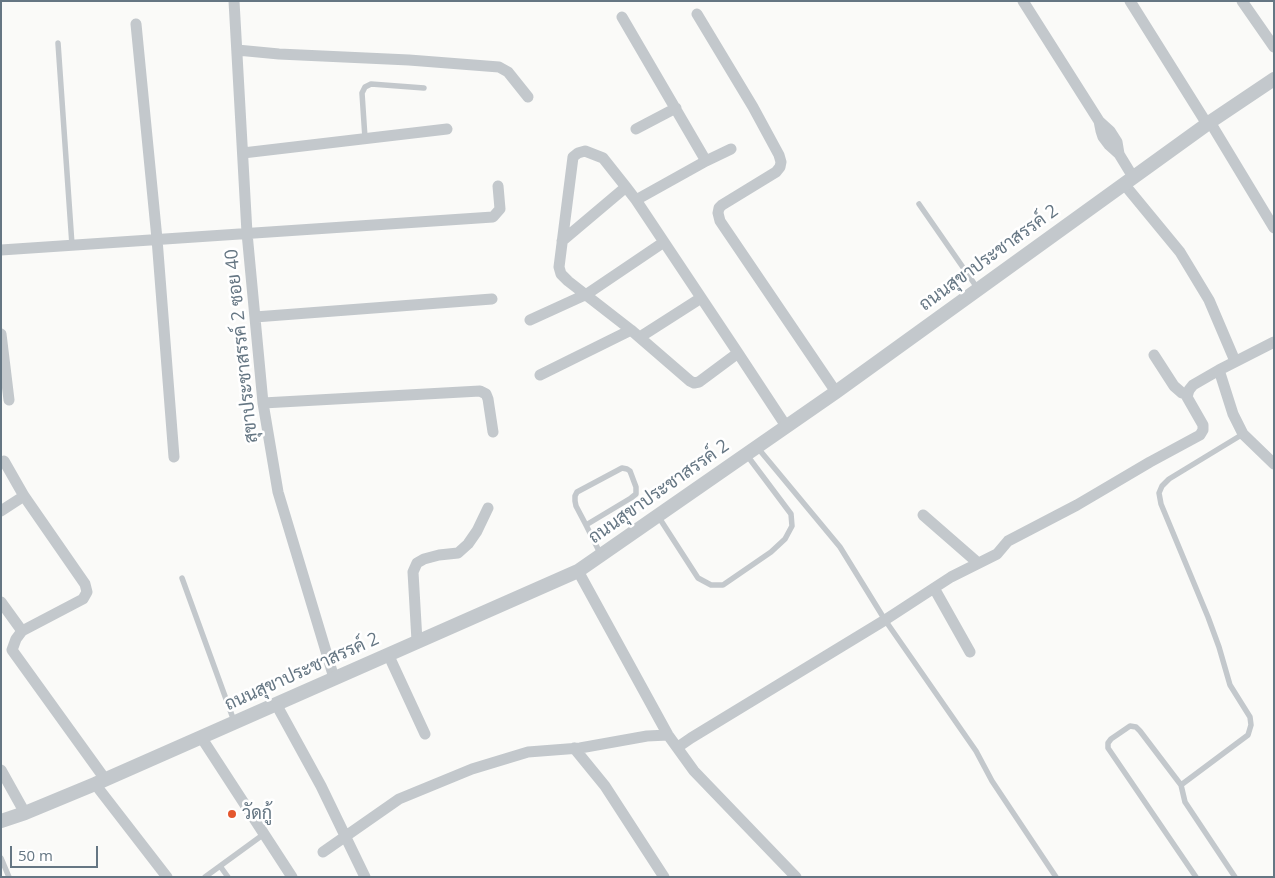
<!DOCTYPE html>
<html>
<head>
<meta charset="utf-8">
<style>
	body { margin:0 }
	#map { position:relative; width:1275px; height:878px; overflow:hidden; background:#fafaf8; font-family:"Open Sans",sans-serif }
	canvas { display:block }
	.frame { position:absolute; inset:0; border:2px solid #657683; pointer-events:none }
	.scale { position:absolute; left:10px; top:846px; width:88px; height:22px; box-sizing:border-box; border:2px solid #657683; border-top:0; padding-left:6px; font-size:15px; line-height:18px; white-space:nowrap; color:#657683; -webkit-text-stroke:4px #fff; paint-order:stroke }
</style>
</head>
<body>
<div id="map">
<canvas width="1275" height="878"></canvas>
<div class="frame"></div>
<div class="scale">50 m</div>
</div>
<script>
const c = document.querySelector('canvas').getContext('2d');
c.lineJoin = 'round';
const poly = rows => new Path2D(rows.map(r => 'M' + r).join(''));
function strokePath(path, color, width, dash) { c.strokeStyle = color; c.lineWidth = width; c.lineCap = dash ? 'butt' : 'round'; c.setLineDash(dash || []); c.stroke(path); }
function label(font, color, halo, rows, align = 'center') {
  c.font = font + ' "Open Sans",Sarabun,sans-serif'; c.lineWidth = 5; c.setLineDash([]); c.textBaseline = 'middle'; c.strokeStyle = halo; c.fillStyle = color; for (const [text, x, y, turn = 0] of rows) {
    c.save(); c.translate(x, y); c.rotate((+turn || 0) * Math.PI / 180); c.textAlign = isNaN(turn) ? turn : align; if (halo) c.strokeText(text, 0, 0); c.fillText(text, 0, 0); c.restore();
  }
}
const service = poly([
	[58,43,72,245],
	[365,138,362,93,365,87,371,84,424,88],
	[919,204,978,289],
	[757,447,840,547,885,620,976,751,992,781,1056,877],
	[658,516,698,578,711,585,723,585,771,552,785,539,792,526,791,514,746,454],
	[586,525,631,498,636,494,636,487,630,471,627,469,622,468,577,492,575,496,575,501,576,506,586,525,601,555],
	[182,578,234,721],
	[1181,785,1248,735,1251,725,1250,717,1230,685,1219,647,1208,617,1161,504,1159,493,1162,486,1169,479,1243,434],
	[1,858,9,877],
	[220,866,228,877],
	[205,877,264,834],
	[1196,877,1108,748,1108,743,1111,739,1130,726,1136,727,1140,731,1181,785,1185,802,1235,877]
]);
const minor = poly([
	[234,1,247,233,263,403,278,492,334,678],
	[1023,1,1099,121,1110,131,1117,142,1119,154,1133,177],
	[1130,1,1207,124],
	[1242,1,1274,47],
	[697,14,753,107,779,155,781,162,780,167,776,172,722,205,719,208,718,213,720,221,836,392],
	[622,17,706,161],
	[136,24,157,239,174,457],
	[237,50,279,54,409,60,499,67,508,72,528,97],
	[1099,121,1101,131,1103,137,1109,145,1119,154],
	[1210,122,1274,228],
	[636,129,676,108],
	[243,153,447,129],
	[1124,184,1180,252,1209,300,1235,361],
	[636,200,706,161,731,149],
	[562,241,626,187],
	[1,250,493,217,500,209,498,186],
	[255,317,492,299],
	[530,320,587,294,664,242],
	[1,334,9,400],
	[640,337,701,298],
	[738,353,699,382,694,383,690,381,631,330,568,281,561,274,559,267,573,157,578,153,585,151,603,158,626,187,636,200,738,353,786,426],
	[1154,355,1174,386,1182,393,1187,395],
	[1219,370,1233,414,1243,434,1274,464],
	[540,375,631,330],
	[263,403,480,391,486,394,488,399,493,432],
	[4,461,24,496,85,584,87,592,83,599,22,631,16,639,12,650,105,779],
	[1,511,24,496],
	[923,515,978,563],
	[578,571,668,735,694,771,796,877],
	[934,588,970,652],
	[1,602,22,631],
	[417,641,413,572,417,563,424,559,439,555,458,553,468,544,477,531,488,508],
	[388,654,425,734],
	[276,704,321,786,365,877],
	[201,737,292,877],
	[678,747,691,738,885,620,951,577,997,554,1008,541,1077,505,1150,462,1200,435,1203,430,1203,425,1187,397,1189,390,1193,385,1219,370,1274,342],
	[574,748,605,786,664,877],
	[1,770,25,813],
	[95,784,167,877],
	[323,852,399,799,472,769,528,752,580,748,647,736,668,735]
]);
const tertiary = poly([
	[1,821,25,813,95,784,578,571,836,392,1210,122,1274,79]
]);
const markers = [
	[232,814,5,"#e4572e"]
];
const streetNames = [
	["ถนนสุขาประชาสรรค์ 2",989,258,-36],
	["สุขาประชาสรรค์ 2 ซอย 40",242,346,-96],
	["ถนนสุขาประชาสรรค์ 2",659,492,-35],
	["ถนนสุขาประชาสรรค์ 2",302,672,-24]
];
const poiNames = [
	["วัดกู้",242,814]
];
strokePath(service, '#c3c8cc', 5.5);
strokePath(minor, '#c3c8cc', 11);
strokePath(tertiary, '#c3c8cc', 14);
for (const [x, y, r, color] of markers) { const dot = new Path2D(); dot.arc(x, y, r, 0, 2 * Math.PI); c.fillStyle = color; c.fill(dot); strokePath(dot, '#fff', 2); }
label('18px', '#657683', '#fff', streetNames);
label('18px', '#657683', '#fff', poiNames, 'left');
</script>
</body>
</html>
